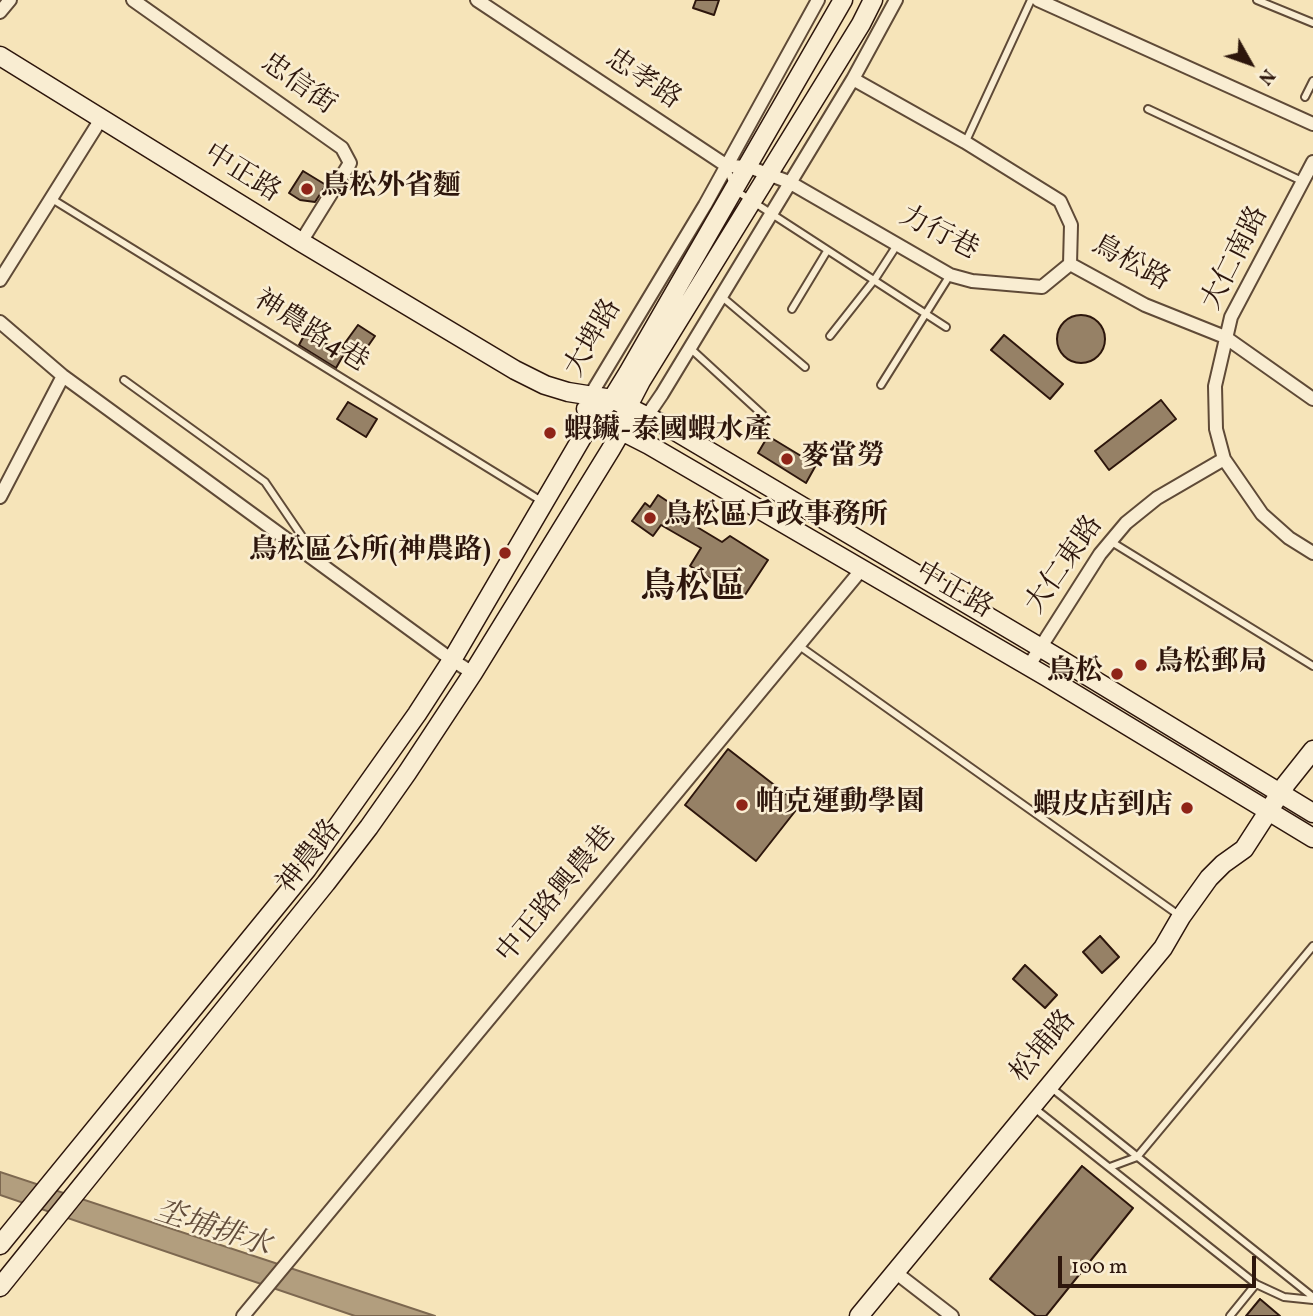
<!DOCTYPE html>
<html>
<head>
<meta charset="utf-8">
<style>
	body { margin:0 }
	#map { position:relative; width:1313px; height:1316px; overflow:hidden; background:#f6e4b9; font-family:Vollkorn,serif }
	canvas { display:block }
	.north { position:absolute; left:1215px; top:28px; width:70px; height:70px; -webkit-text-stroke:5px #f9edd2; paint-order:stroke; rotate:130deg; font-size:19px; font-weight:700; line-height:28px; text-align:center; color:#2d160c }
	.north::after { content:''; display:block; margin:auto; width:24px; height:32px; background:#2d160c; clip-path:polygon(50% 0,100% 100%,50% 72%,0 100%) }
	.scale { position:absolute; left:1058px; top:1256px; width:198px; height:32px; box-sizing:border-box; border:4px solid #2d160c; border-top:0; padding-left:9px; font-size:21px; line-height:24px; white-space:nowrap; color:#2d160c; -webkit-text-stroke:5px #f9edd2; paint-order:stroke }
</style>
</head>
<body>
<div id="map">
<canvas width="1313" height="1316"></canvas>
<div class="north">N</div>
<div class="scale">100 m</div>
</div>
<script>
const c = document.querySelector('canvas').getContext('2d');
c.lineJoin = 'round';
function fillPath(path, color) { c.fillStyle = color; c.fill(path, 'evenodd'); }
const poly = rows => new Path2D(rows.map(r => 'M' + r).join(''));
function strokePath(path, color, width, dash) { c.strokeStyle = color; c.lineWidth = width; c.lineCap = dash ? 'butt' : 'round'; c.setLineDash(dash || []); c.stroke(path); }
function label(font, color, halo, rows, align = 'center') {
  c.font = font + ' Vollkorn,"Noto Serif TC",serif'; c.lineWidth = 5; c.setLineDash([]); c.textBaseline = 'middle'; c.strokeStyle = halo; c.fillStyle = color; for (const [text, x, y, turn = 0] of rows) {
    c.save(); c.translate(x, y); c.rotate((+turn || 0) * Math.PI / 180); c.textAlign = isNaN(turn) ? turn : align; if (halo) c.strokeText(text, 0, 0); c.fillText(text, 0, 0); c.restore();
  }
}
const water = poly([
	[0,1172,435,1316,355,1316,0,1195,0,1172]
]);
const building = poly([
	[696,0,719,0,714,15,693,8,696,0],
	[303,171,326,185,315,202,300,200,289,193,303,171],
	'1057 339a24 24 0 1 1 48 0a24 24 0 1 1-48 0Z',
	[358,325,375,336,359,359,342,347,358,325],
	[306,332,344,354,336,368,299,345,306,332],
	[1004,335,1063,384,1050,399,991,350,1004,335],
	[1161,400,1176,419,1109,470,1095,451,1161,400],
	[348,402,377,419,366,437,337,419,348,402],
	[768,436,816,465,806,483,758,453,768,436],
	[658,495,679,509,680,506,702,519,697,527,722,542,730,536,768,560,743,598,690,566,701,548,661,525,653,536,632,521,645,503,650,507,658,495],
	[728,749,800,805,756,861,685,805,728,749],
	[1100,936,1119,957,1102,973,1083,952,1100,936],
	[1025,965,1057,995,1045,1008,1013,979,1025,965],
	[1082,1166,1133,1208,1046,1316,1036,1316,990,1279,1082,1166],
	[1260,1299,1280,1316,1246,1316,1260,1299]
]);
const lane = poly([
	[1257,0,1313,23],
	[1305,97,1313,81],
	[1148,109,1304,182],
	[966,141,1031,0],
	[727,168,735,190,946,327],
	[52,199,543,502],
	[721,296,805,367],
	[792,309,827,251],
	[830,336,875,279,897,245],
	[690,348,763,415],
	[124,380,265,482,314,554],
	[881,385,950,275],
	[1110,541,1313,666],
	[798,645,1180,916],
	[1049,1086,1313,1297],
	[1033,1107,1256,1284,1284,1297,1313,1300],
	[1110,1167,1137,1157,1313,946],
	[1230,1316,1256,1284]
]);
const street = poly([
	[133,0,342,148,350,163,301,242],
	[477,0,727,166,749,167,789,182,950,275,972,281,1042,287,1070,264],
	[1038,0,1313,124],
	[0,12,10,0],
	[853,79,965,142,1060,201,1071,225,1070,264,1145,305,1225,337,1313,399],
	[1313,162,1231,317,1215,386,1216,429,1224,459,1262,514,1289,538,1313,553],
	[0,280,101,119],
	[0,322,63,376,452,660,473,673],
	[591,401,590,396,705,205,818,0],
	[622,430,647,416,662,394,853,79,896,0],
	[0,497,63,376],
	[1028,667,1100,554,1126,523,1157,498,1224,459],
	[895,1272,952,1316],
	[243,1316,862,569]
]);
const secondary = poly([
	[0,56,301,242,515,370,545,385,568,392,612,399,670,428,1058,658,1313,813],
	[586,409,594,417,649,445,1047,677,1313,838],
	[0,1245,307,869,417,714,452,660,594,417,612,399,628,373,843,0],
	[0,1287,326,883,369,827,407,773,473,673,611,449,622,430,628,406,641,381,861,24,873,0],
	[859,1316,1163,948,1181,917,1209,878,1223,864,1244,849,1286,784,1313,750]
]);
const markers = [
	[307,189,7,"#8f2418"],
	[550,433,7,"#8f2418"],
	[787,459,7,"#8f2418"],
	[650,518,7,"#8f2418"],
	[505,553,7,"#8f2418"],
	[1141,665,7,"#8f2418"],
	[1117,674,7,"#8f2418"],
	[742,805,7,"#8f2418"],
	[1187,808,7,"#8f2418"]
];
const streetNames = [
	["忠孝路",642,81,34],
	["忠信街",297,86,35],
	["中正路",241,175,32],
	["力行巷",938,235,27],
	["大仁南路",1237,259,-63],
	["鳥松路",1130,265,29],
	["神農路4巷",310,333,32],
	["大埤路",595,339,-60],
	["大仁東路",1066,566,-55],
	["中正路",953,592,30],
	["神農路",311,858,-52],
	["中正路興農巷",558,896,-50],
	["松埔路",1045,1048,-50]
];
const poiNames = [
	["鳥松外省麵",321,189],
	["蝦鑶-泰國蝦水產",564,433],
	["麥當勞",801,459],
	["鳥松區戶政事務所",664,518],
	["鳥松區公所(神農路)",491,553,"right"],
	["鳥松郵局",1155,665],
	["鳥松",1103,674,"right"],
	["帕克運動學園",756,805],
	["蝦皮店到店",1173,808,"right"]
];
const waterNames = [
	["坔埔排水",212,1231,18]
];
const districtNames = [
	["鳥松區",693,591]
];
fillPath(water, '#b29e7e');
strokePath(water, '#7d6850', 2);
fillPath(building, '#968166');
strokePath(building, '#2d160c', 2);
strokePath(lane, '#5f4a37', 10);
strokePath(street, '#5f4a37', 16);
strokePath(secondary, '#2d160c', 21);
strokePath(lane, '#f9edd2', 6);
strokePath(street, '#f9edd2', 12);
strokePath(secondary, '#f9edd2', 18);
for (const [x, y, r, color] of markers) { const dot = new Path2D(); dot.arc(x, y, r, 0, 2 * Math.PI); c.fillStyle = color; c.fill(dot); strokePath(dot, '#f9edd2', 2.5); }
label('28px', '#2d160c', '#f9edd2', streetNames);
label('bold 28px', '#2d160c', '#f9edd2', poiNames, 'left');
label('italic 30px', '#624c3a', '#f9edd2', waterNames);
label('bold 35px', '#2d160c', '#f9edd2', districtNames);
</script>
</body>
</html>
